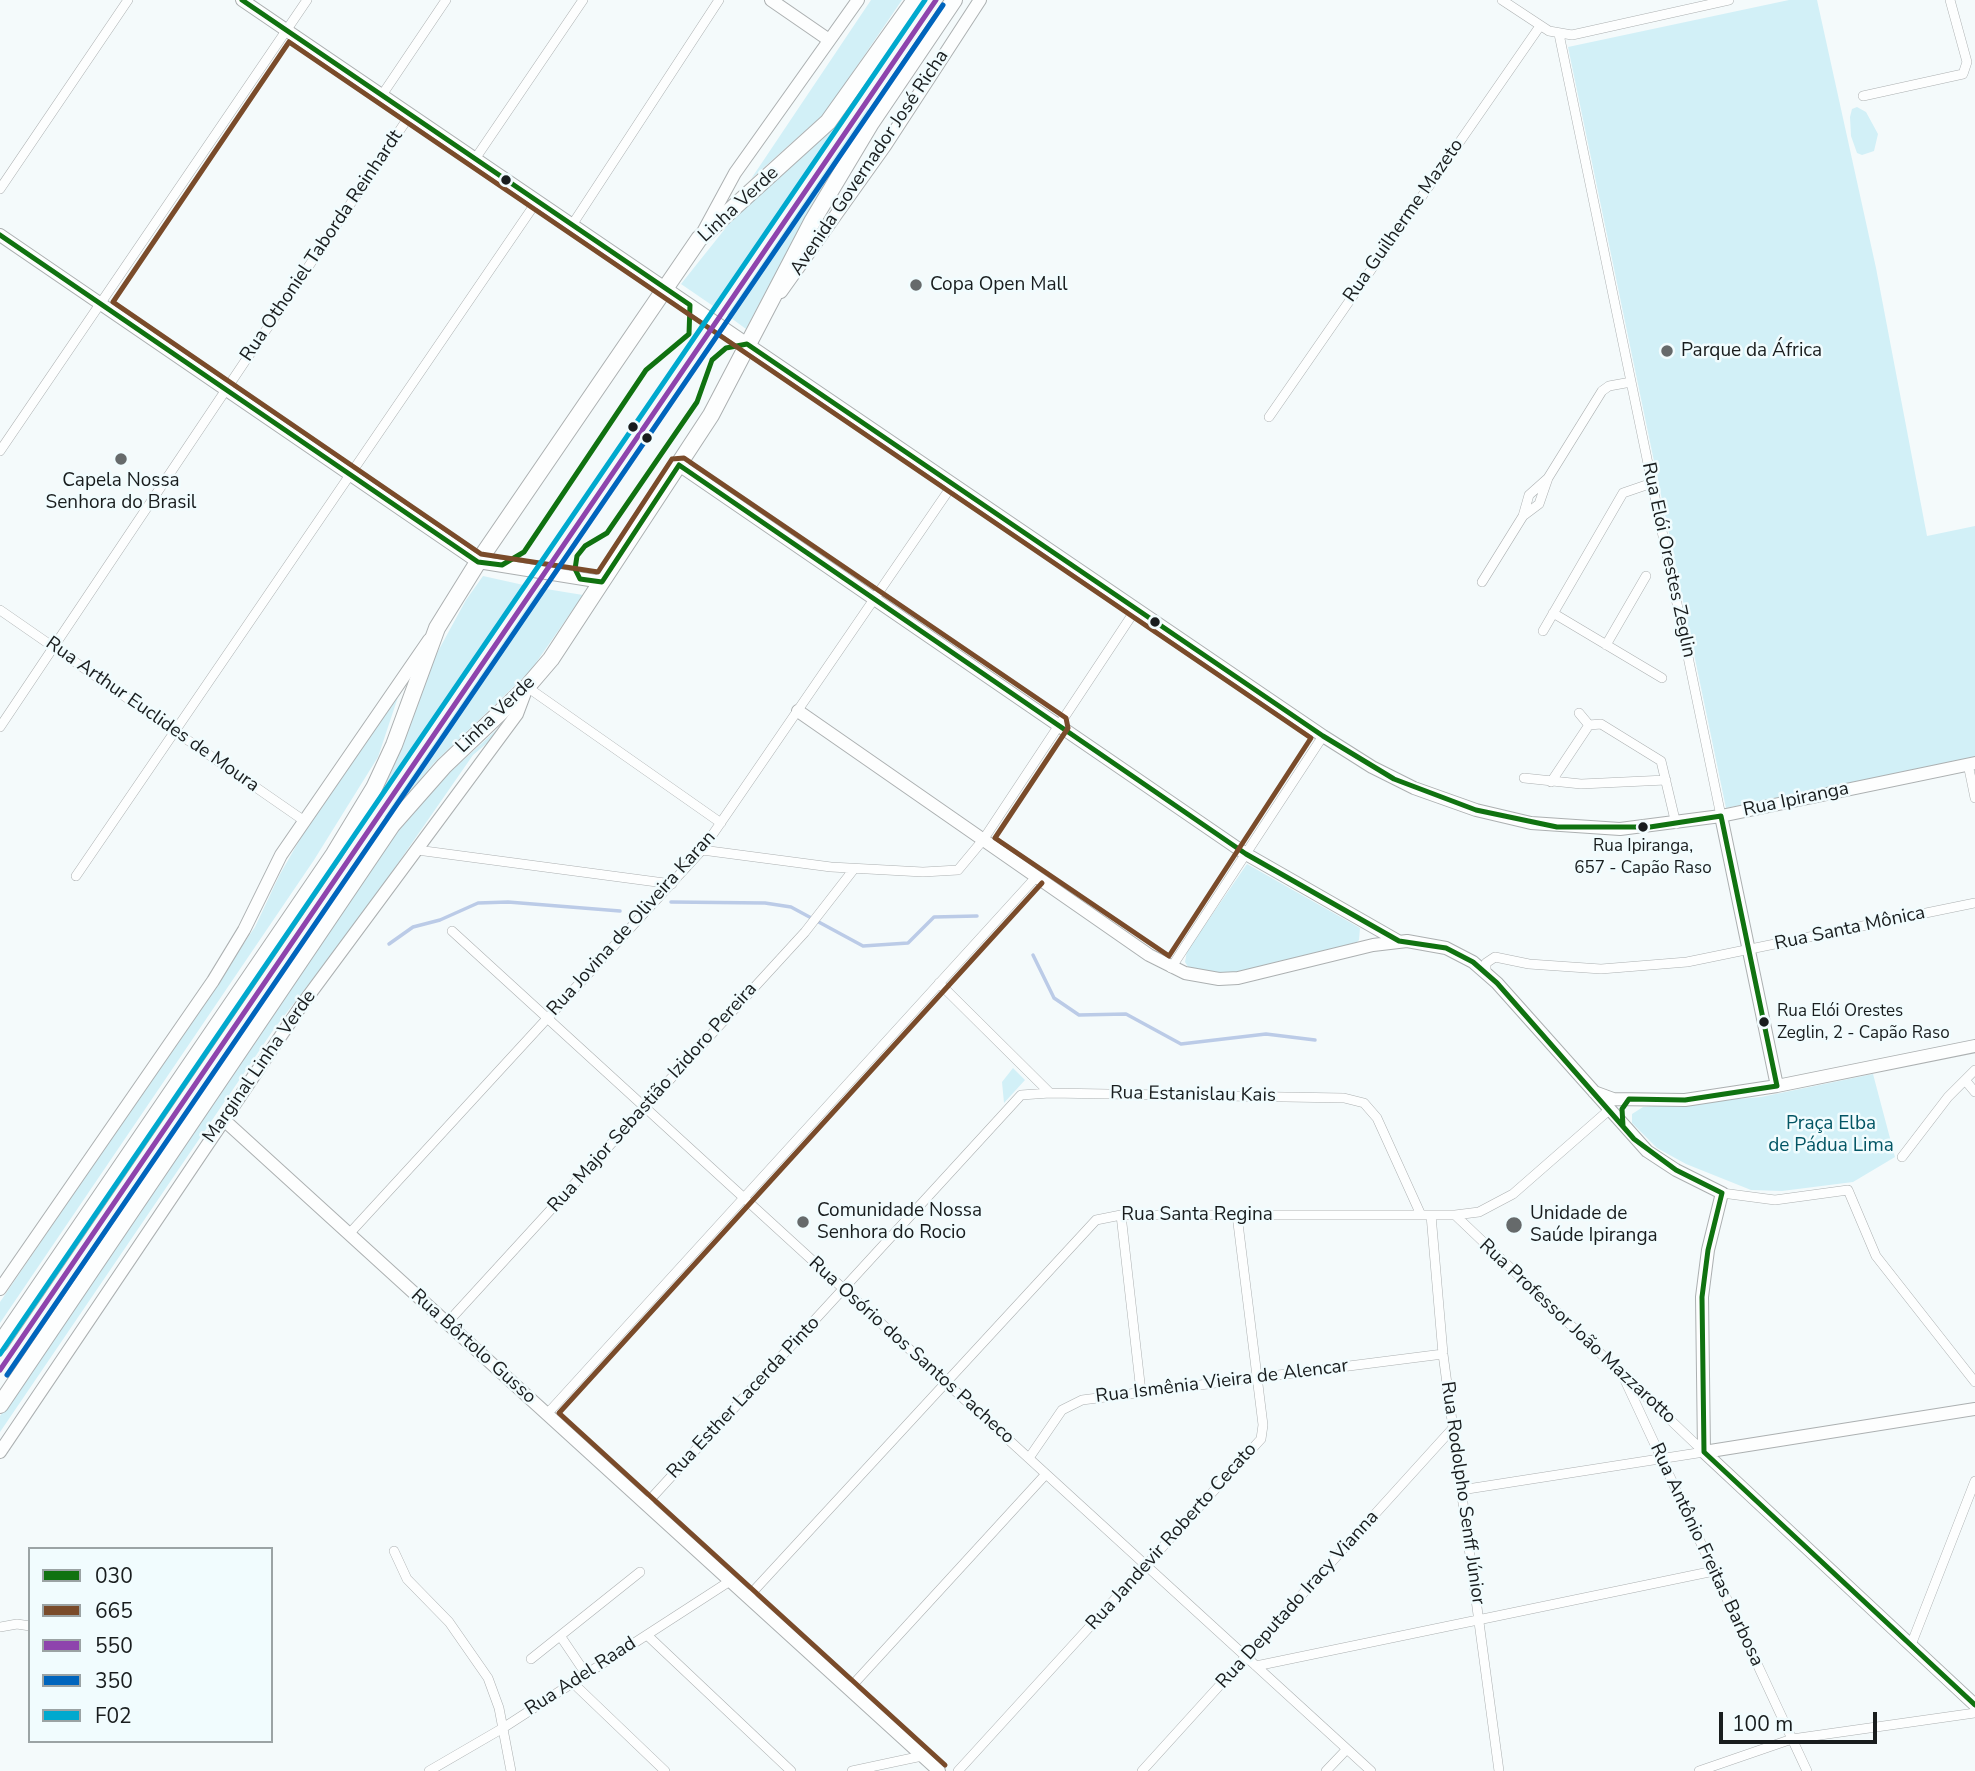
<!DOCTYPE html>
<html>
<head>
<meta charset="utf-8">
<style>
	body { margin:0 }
	#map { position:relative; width:1975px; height:1771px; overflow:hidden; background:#f4fafb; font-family:"Nunito Sans",sans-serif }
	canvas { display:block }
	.legend { position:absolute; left:28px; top:1547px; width:245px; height:196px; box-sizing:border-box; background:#f1fcfe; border:2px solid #9ba3a4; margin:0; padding:9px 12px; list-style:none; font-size:21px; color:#191d1e }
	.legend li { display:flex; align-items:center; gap:14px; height:35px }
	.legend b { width:35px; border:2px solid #9ba3a4 }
	.scale { position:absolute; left:1719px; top:1712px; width:158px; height:32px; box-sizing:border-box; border:4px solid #191d1e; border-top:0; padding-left:9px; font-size:21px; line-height:24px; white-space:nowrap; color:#191d1e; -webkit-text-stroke:5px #f1fcfe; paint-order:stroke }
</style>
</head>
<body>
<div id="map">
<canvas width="1975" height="1771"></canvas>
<ul class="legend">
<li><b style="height:9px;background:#107210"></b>030</li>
<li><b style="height:9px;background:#7a4b2a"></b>665</li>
<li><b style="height:9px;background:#8e44ad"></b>550</li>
<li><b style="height:9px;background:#0065bd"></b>350</li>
<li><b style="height:9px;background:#00a9ce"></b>F02</li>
</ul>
<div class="scale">100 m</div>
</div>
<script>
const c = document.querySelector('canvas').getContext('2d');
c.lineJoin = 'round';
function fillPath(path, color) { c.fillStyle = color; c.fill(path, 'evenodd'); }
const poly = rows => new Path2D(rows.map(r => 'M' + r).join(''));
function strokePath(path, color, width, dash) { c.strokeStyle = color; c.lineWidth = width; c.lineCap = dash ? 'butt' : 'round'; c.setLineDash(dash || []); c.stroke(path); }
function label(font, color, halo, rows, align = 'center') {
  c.font = font + ' "Nunito Sans",sans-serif'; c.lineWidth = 5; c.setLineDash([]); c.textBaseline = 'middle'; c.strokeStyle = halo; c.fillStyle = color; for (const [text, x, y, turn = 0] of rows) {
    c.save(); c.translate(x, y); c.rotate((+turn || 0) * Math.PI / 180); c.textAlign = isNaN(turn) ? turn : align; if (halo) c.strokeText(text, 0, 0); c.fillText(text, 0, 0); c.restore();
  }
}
const green = poly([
	[871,0,902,0,825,113,751,179],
	[1789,0,1817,0,1876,268,1927,536,1975,526,1975,757,1726,808,1568,47],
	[854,100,857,102,716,308,681,284,736,215,809,150],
	[1857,107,1866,112,1878,134,1874,151,1862,155,1857,153,1851,136,1850,117,1852,109],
	[867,109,870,111,814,201,746,329,727,315],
	[483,576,528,586,374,810,371,808,431,664,466,600],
	[540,588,583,595,531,670,434,763,387,819,384,817],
	[398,697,378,757,314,860,0,1323,0,1302,255,927,279,876,312,818],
	[506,721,491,747,486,744,473,755,362,915,274,1029,0,1432,0,1416,398,831,446,776],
	[1247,864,1360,928,1359,940,1354,945,1239,972,1226,974,1188,967,1185,962,1187,951],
	[1013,1068,1025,1080,1004,1103,1002,1082],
	[1873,1074,1895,1157,1853,1182,1782,1191,1751,1190,1686,1164,1657,1148,1632,1123,1632,1114,1643,1107,1761,1097]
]);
const stream = poly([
	[671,902,765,903,791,907,863,946,908,943,934,917,977,916],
	[389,944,413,927,440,920,478,903,508,902,620,911],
	[1033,955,1054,998,1079,1015,1126,1014,1181,1044,1266,1034,1315,1040]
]);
const street = poly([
	[1502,0,1549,31,1572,35,1729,0],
	[1559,34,1721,816],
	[382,95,446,0],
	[1863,96,1963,74,1967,62,1950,0],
	[475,159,583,0],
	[0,189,128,0],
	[572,225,719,0],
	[1269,417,1540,26],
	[0,451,307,0],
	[1523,516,1529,495,1548,478],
	[1482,582,1523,516,1539,504,1548,478,1602,391,1609,386,1631,382],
	[0,610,303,820],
	[1553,613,1662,678],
	[1543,631,1623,493,1652,483],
	[1606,645,1646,576],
	[527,687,721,823],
	[1579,713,1589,725],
	[0,727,410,115],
	[1968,764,1975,798],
	[1524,778,1581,784,1666,780],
	[1551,782,1589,725,1601,724,1661,761,1676,824],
	[417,850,672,884],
	[702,850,831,867,923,872,958,870,983,840,1136,609],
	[76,876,537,201],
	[452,931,1371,1771],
	[1171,968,1323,736],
	[1486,973,1486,963,1495,957,1529,964,1601,969,1687,962,1975,903],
	[939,983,1050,1093,1344,1098,1364,1103,1377,1118,1421,1215],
	[1965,1080,1975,1092],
	[1902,1157,1948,1097,1975,1070],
	[1722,1193,1775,1200,1848,1190,1876,1256,1975,1382],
	[1121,1215,1141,1392],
	[1431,1215,1443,1354,1499,1771],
	[1455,1215,1704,1452],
	[349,1234,702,850,953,484],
	[447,1323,805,932,854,869],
	[1623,1376,1807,1771],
	[547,1414,1036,877],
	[1029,1458,1062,1410,1082,1400,1443,1354],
	[1461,1490,1704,1452],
	[646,1504,1021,1095,1050,1093],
	[394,1551,407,1579,449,1622,488,1678,499,1708,511,1771],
	[748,1597,1096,1220,1121,1215,1455,1215,1479,1212,1513,1194,1609,1110],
	[0,1627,17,1624,30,1626],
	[647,1635,791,1771],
	[561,1637,586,1674],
	[1911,1645,1975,1481],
	[531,1659,640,1572],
	[1256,1666,1714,1571],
	[573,1683,665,1771],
	[849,1689,1046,1474],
	[429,1771,503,1728,730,1581],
	[852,1771,922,1756],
	[958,1771,1261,1439,1263,1425,1237,1215],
	[1142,1771,1453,1428],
	[1326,1771,1347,1749],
	[1699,1771,1792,1739,1975,1713]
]);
const secondary = poly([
	[242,0,1323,736,1372,767,1414,788,1476,810,1531,823,1620,829,1721,816,1975,763],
	[771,0,829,40],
	[703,232,735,173,858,0],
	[0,235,478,562,602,582],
	[781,292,885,146,980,0],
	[679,465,1246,854,1398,941],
	[798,711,1149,955,1185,973,1219,979,1238,978,1373,945,1407,941,1446,948,1473,962,1497,983,1647,1151,1676,1170,1722,1193,1708,1250,1702,1297,1704,1452],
	[1721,816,1777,1086],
	[1594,1092,1613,1099,1685,1100,1777,1086,1975,1046],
	[224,1120,939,1771],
	[0,1289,213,981,244,930,281,855,429,640],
	[0,1452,301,1006,517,714,526,690],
	[1704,1452,1975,1705],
	[1704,1452,1975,1409]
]);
const highway = poly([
	[0,1344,334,854,374,788,394,745,437,628,478,562,699,239,828,122,915,0],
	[0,1405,392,825,444,766,527,687,551,659,711,415,813,220,871,123,954,0]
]);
const bus1 = poly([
	[0,235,478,562,502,565,524,552,646,370,689,334,690,305,242,0],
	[1623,1126,1622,1109,1629,1099,1685,1100,1777,1086,1721,816,1650,827,1557,827,1476,810,1394,779,1323,736,747,344,726,348,712,360,697,402,607,533,585,546,577,556,575,569,580,579,602,582,679,465,1246,854,1399,941,1446,948,1473,962,1497,983,1634,1139,1676,1170,1722,1193,1708,1250,1702,1297,1704,1452,1975,1705]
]);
const bus2 = poly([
	[289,42,1311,738,1169,956,995,838,1068,728,1066,718,684,458,672,459,598,572,481,554,113,302,289,42],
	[945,1765,559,1413,1042,883]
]);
const bus3 = poly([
	[0,1370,936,0]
]);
const bus4 = poly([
	[7,1375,943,5]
]);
const bus5 = poly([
	[0,1354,925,0]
]);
const markers = [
	[506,180,6,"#191d1e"],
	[916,285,7,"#666a6b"],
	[1667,351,7,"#666a6b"],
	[633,427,6,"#191d1e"],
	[647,438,6,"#191d1e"],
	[121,459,7,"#666a6b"],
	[1155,622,6,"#191d1e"],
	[1643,827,6,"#191d1e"],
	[1764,1022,6,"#191d1e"],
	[803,1222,7,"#666a6b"],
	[1514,1225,9,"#666a6b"]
];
const busNames = [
	["Rua Ipiranga,",1643,847],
	["657 - Capão Raso",1643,869],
	["Rua Elói Orestes",1777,1012,"left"],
	["Zeglin, 2 - Capão Raso",1777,1034,"left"]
];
const streetNames = [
	["Avenida Governador José Richa",870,163,-56],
	["Linha Verde",739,205,-43],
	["Rua Guilherme Mazeto",1404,221,-55],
	["Rua Othoniel Taborda Reinhardt",322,246,-56],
	["Rua Elói Orestes Zeglin",1668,560,78],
	["Rua Arthur Euclides de Moura",152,715,35],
	["Linha Verde",496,715,-44],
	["Rua Ipiranga",1796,800,-12],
	["Rua Jovina de Oliveira Karan",632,924,-48],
	["Rua Santa Mônica",1850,929,-12],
	["Marginal Linha Verde",260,1067,-55],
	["Rua Estanislau Kais",1193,1095,1],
	["Rua Major Sebastião Izidoro Pereira",653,1098,-48],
	["Rua Santa Regina",1197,1215],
	["Rua Professor João Mazzarotto",1577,1332,43],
	["Rua Bôrtolo Gusso",473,1347,42],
	["Rua Osório dos Santos Pacheco",911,1351,42],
	["Rua Ismênia Vieira de Alencar",1222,1382,-7],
	["Rua Esther Lacerda Pinto",744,1398,-47],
	["Rua Rodolpho Senff Júnior",1462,1493,82],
	["Rua Jandevir Roberto Cecato",1172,1537,-48],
	["Rua Antônio Freitas Barbosa",1706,1555,65],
	["Rua Deputado Iracy Vianna",1298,1600,-48],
	["Rua Adel Raad",581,1677,-33]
];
const poiNames = [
	["Copa Open Mall",930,285],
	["Parque da África",1681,351],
	["Capela Nossa",121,481,"center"],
	["Senhora do Brasil",121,503,"center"],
	["Comunidade Nossa",817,1211],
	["Senhora do Rocio",817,1233],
	["Unidade de",1530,1214],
	["Saúde Ipiranga",1530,1236]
];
const parkNames = [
	["Praça Elba",1831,1124],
	["de Pádua Lima",1831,1146]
];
fillPath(green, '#d2f0f7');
strokePath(stream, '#bbcbe7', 3.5);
strokePath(street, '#acb0b1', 10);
strokePath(secondary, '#acb0b1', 14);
strokePath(highway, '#acb0b1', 18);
strokePath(street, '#fdfefe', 9);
strokePath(secondary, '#fdfefe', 12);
strokePath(highway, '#fdfefe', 16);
strokePath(bus1, '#107210', 5);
strokePath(bus2, '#7a4b2a', 5);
strokePath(bus3, '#8e44ad', 5);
strokePath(bus4, '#0065bd', 5);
strokePath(bus5, '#00a9ce', 5);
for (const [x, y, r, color] of markers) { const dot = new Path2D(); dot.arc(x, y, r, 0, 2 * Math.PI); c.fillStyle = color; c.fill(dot); strokePath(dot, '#f1fcfe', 2.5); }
label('17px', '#191d1e', '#f1fcfe', busNames);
label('19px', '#191d1e', '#f1fcfe', streetNames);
label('19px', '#191d1e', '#f1fcfe', poiNames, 'left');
label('19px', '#025564', '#f1fcfe', parkNames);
</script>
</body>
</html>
